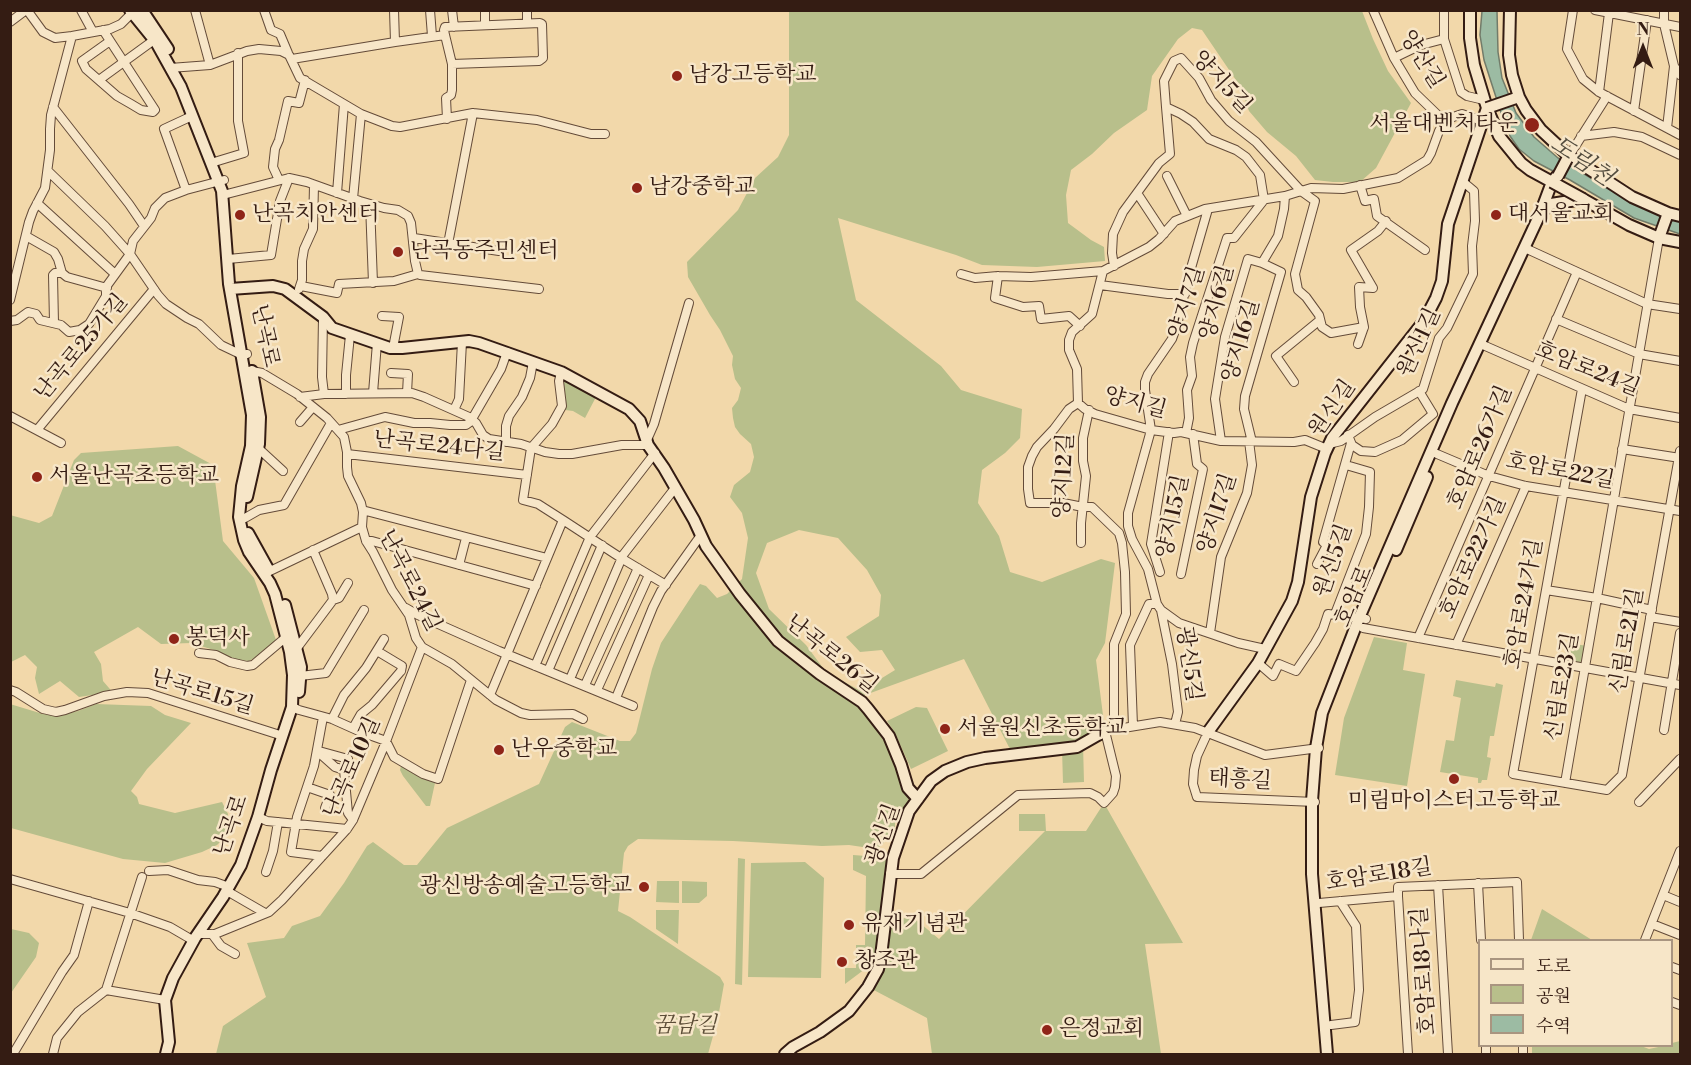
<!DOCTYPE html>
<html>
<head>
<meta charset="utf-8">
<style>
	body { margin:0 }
	#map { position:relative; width:1691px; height:1065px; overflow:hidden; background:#f2d8aa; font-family:"Libre Bodoni","Noto Serif KR",serif }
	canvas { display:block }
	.frame { position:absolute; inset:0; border:12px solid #341c13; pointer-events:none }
	.legend { position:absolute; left:1478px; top:939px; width:195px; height:108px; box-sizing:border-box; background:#f7e6c8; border:2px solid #a99580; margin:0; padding:8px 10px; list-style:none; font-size:18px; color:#341c13 }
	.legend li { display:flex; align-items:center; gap:12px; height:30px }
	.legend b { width:30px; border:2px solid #a99580 }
	.north { position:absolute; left:1613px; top:18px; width:60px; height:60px; -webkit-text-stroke:4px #f7e6c8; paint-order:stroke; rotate:0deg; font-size:16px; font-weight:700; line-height:24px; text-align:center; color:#341c13 }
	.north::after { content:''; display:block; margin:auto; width:21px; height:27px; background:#341c13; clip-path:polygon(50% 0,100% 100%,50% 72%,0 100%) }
</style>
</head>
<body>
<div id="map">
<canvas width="1691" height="1065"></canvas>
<div class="frame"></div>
<ul class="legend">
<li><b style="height:8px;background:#f7e6c8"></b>도로</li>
<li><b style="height:16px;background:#b8bf8b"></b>공원</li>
<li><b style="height:16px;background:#9cbba3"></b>수역</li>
</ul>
<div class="north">N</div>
</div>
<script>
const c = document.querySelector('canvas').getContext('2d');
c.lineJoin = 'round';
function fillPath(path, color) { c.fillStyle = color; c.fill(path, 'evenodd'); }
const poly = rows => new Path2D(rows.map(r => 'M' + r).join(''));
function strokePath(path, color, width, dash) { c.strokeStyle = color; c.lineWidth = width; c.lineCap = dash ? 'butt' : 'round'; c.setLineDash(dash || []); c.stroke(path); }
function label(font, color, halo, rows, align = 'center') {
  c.font = font + ' "Libre Bodoni","Noto Serif KR",serif'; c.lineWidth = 5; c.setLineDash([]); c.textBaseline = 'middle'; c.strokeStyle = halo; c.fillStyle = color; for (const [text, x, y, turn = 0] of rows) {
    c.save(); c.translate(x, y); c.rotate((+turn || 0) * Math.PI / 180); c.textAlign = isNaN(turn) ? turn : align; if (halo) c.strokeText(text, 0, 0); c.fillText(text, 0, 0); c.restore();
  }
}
const green = poly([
	[787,11,1362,11,1373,39,1388,71,1411,103,1376,168,1360,182,1333,182,1315,180,1296,156,1267,132,1249,111,1240,86,1202,30,1192,28,1178,39,1152,76,1147,110,1114,133,1092,154,1071,170,1066,195,1068,223,1091,240,1104,247,1105,261,1037,267,982,265,956,255,838,218,856,300,941,366,961,390,1022,409,1020,438,1005,453,982,470,978,503,999,536,1010,572,1042,582,1101,559,1115,563,1105,643,1096,660,1105,731,1083,744,1084,782,1063,783,1062,749,1013,755,964,659,865,695,858,707,865,713,884,741,897,769,903,791,909,798,903,815,895,823,895,828,882,845,876,849,849,845,822,846,733,841,638,839,628,846,624,853,618,911,630,917,720,977,724,984,718,1018,708,1054,216,1054,223,1026,266,997,247,943,284,938,292,926,320,916,344,883,367,846,373,842,404,865,417,865,447,828,539,784,565,727,572,722,620,741,630,741,636,733,652,669,661,643,695,591,700,584,706,586,717,598,727,594,742,579,748,538,742,513,730,497,734,485,750,472,754,457,751,444,740,434,735,427,733,418,732,408,738,400,741,388,735,379,732,365,733,356,720,330,710,315,688,277,687,262,738,210,755,178,778,157,789,135,789,12],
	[799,530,838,538,867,570,881,595,879,616,846,637,860,652,882,650,895,670,861,691,826,672,806,645,769,609,756,573,767,543],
	[565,377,596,397,585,418,573,411,565,410,565,394,563,379],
	[178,446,213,465,223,541,254,578,276,640,263,653,249,661,237,660,214,650,191,643,161,644,138,627,94,652,101,664,103,681,115,695,99,694,79,697,60,681,39,694,35,678,37,667,25,655,11,662,10,515,39,523,52,516,74,460,81,453],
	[1374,637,1407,643,1403,670,1425,674,1407,786,1335,775,1344,718],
	[1567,643,1588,646,1585,667,1563,664],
	[1456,680,1495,687,1496,683,1503,685,1494,736,1490,736,1487,757,1491,758,1487,780,1482,780,1481,783,1478,783,1478,778,1440,772,1446,740,1454,741,1461,698,1453,696],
	[10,704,43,714,60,715,78,711,96,704,151,706,165,715,191,723,147,769,131,791,137,797,139,804,175,813,222,802,228,814,227,835,217,845,202,852,165,863,123,859,11,828],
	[916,707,927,708,948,751,911,769,895,733,887,721],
	[401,766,435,783,430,806,426,806,403,776,400,770],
	[1104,803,1183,943,1145,944,1161,1054,932,1054,927,1018,868,987,877,969,865,969,845,984,845,968,856,968,856,945,865,945,866,876,853,870,853,855,893,858,887,917,915,919,939,939,1045,831,1019,831,1019,814,1045,814,1046,831,1086,831],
	[738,858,745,859,742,985,735,984],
	[805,862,824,878,821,978,748,977,751,863],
	[657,881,679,881,679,903,656,902],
	[682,881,707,882,707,896,699,903,682,903],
	[1542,909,1592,940,1531,940],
	[656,910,679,910,678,944,656,929],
	[11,929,29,933,39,943,36,957,11,993],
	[1680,1041,1680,1054,1532,1054,1532,1046,1641,1046,1649,1049,1663,1046,1672,1046,1672,1043]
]);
const water = poly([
	[1482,11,1497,11,1498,52,1502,78,1516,113,1534,137,1558,158,1599,183,1631,201,1680,221,1680,234,1634,218,1570,180,1534,161,1519,149,1510,136,1504,122,1484,60,1480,35,1482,11]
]);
const street = poly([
	[27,10,43,32,55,38,72,36],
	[81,10,93,32],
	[195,10,210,65],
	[264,10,271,30,280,34,288,53],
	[394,10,395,42],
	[430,10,432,36],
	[452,10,454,27],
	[485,10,485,25],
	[527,10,527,23],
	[1373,10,1394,58,1415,93,1445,122],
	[1444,10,1444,39,1461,92,1467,96,1484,100],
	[1573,10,1567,49,1583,79,1599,92,1680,135],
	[1595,10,1680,27],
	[1664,10,1664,24,1674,66,1680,75],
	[10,22,26,10],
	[103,30,155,110,153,112,141,110,131,104,117,96,86,69,82,61,110,41],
	[445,35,452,64,452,90,451,95,446,98,447,119],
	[1394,58,1421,45,1444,39],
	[292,59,395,42,445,35,444,30,445,27,540,23,542,24,543,58,539,61,452,64],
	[170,68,210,65,247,51,259,49,281,51,289,55,300,78,361,114,392,126,400,127,473,113,537,120,591,134,605,134],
	[99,80,154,40],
	[1599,92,1609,13],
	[53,107,129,204,144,226],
	[1634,111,1647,20],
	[1667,128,1674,66],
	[1581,136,1614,132,1642,137,1680,155],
	[1569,156,1607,96],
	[211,163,244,153,238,121,238,53],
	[48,171,105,226,130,254,158,295,166,304,187,318,199,324,221,345,242,355,247,354],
	[1167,176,1187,216],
	[279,180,273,167,275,149,279,140,288,101,299,103,305,80],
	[1360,185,1365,201,1374,199,1377,216,1425,250],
	[186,190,164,129,192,116],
	[337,193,344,104],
	[1137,193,1164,234],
	[223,195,289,178,307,182,360,201,384,208,398,210,408,216,411,223,415,261,418,274,420,275,539,289],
	[353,199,361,114],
	[37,203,115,274],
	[370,204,373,283],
	[1208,209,1187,282,1177,325,1172,339,1148,374,1145,382,1145,390,1151,430,1128,513,1128,526,1132,539,1148,569,1157,604,1161,610,1179,623,1238,643,1265,649],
	[26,236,54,252,58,259,62,273,67,277,107,288],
	[414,238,499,251],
	[448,244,473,113],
	[1527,249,1647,304,1680,309],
	[228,259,271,255,280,201,289,178],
	[1114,266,1112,253,1113,234,1123,212,1159,163,1170,154,1166,107],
	[961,274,975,278,998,276,1031,277,1103,271],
	[998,276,995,298,1023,307,1039,306,1041,319,1069,316,1080,326],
	[1100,285,1168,294,1185,294],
	[301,286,337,293,339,284,394,281,418,274],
	[299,289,302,280,302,261,304,249,313,229,314,185],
	[10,300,29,222,33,211,45,188,50,150,50,129,51,115,72,36,110,29,121,24,132,13],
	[382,316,399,317,393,348],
	[323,317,322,377,324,394],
	[1556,319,1639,354,1680,361],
	[10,321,17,320,28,312,36,314,40,320,61,325,69,332,80,330,89,324,106,296,106,287,130,254,133,241,151,218,155,208,165,198,186,190,224,180],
	[54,323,53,275,55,273,62,273],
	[1358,344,1364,327,1360,307,1359,287,1373,288,1351,250,1378,231,1386,221],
	[1483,345,1629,409,1680,418],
	[247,371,252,371,262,373,297,394,327,418,344,437,347,452,347,467,348,476,361,503,363,512,362,527,366,541,373,552,392,590,409,615,416,638,422,647,452,664,496,700,521,713,530,715,573,714,583,719],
	[391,373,408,374,407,393],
	[1294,382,1276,356,1320,320],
	[1582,389,1513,774,1607,790,1622,775,1680,451],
	[373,393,377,343],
	[346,394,346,375,350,335],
	[300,397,324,394,412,393,424,397,469,417,476,423,483,435,489,439,521,444,545,452,559,454,572,454,622,445,648,445],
	[1078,403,1069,409,1054,429,1037,447,1032,456,1028,467,1028,489,1030,503,1063,503,1083,507,1092,507,1119,533,1122,543,1125,572,1126,614,1114,644,1114,729],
	[454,410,459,399,462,342],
	[10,416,61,443],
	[472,419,501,369,507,352],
	[300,422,313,407],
	[37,430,154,289],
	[338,430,385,417,414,423,430,423,450,425,466,425,473,420],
	[1186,433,1189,418,1187,390,1192,376,1190,357,1193,343,1227,238,1234,238,1264,200,1260,175,1246,157,1236,150,1209,139,1193,122,1181,114,1166,107,1164,81,1174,61,1181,58,1199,78,1211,100,1229,121,1256,142,1301,191,1315,201,1295,274,1298,290,1306,297,1319,315,1322,327,1331,333,1364,327],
	[1348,435,1352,445,1361,451,1375,452,1402,440,1433,414,1419,391],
	[647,440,654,424,689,303],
	[1221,441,1215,399,1225,337,1248,259,1262,263,1278,236,1284,209,1285,196],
	[506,442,506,426,509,416,522,397,530,378,533,362],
	[1252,442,1244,409,1245,396,1281,272,1262,263],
	[1329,444,1341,441,1375,417,1423,389,1439,338,1447,328,1473,274,1472,246,1475,221,1474,191,1462,181],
	[258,448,283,471],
	[1327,449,1305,440,1294,442,1221,441,1181,432,1174,433,1151,430,1095,414,1085,409,1078,403,1077,369,1069,350,1069,340,1072,332,1092,314,1103,271,1149,247,1159,239,1175,221,1205,209,1285,196,1311,188,1343,189,1398,178,1427,160,1431,153,1439,131,1445,122,1453,117,1462,114,1482,121],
	[1622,449,1680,458],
	[347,454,527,475],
	[1437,454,1489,476,1526,486,1680,511],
	[363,512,366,511,547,558],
	[245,518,259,510,284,505,331,423],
	[563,520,621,558,666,585],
	[366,541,372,541,536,586],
	[1081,543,1081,523,1086,476,1083,461,1083,438,1089,410],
	[1317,564,1327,545,1323,542,1351,443],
	[459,565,466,538],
	[270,571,362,527],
	[1160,572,1151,544,1169,432],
	[1181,574,1203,469,1197,464,1193,434],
	[1546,590,1597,598,1652,610],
	[333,600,339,598,348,583],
	[406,608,418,615,499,651,633,706],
	[1161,610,1172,664,1178,712,1175,724],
	[1335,614,1366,534,1369,507,1370,472,1346,465],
	[1650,617,1680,622],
	[1363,628,1680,685],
	[1210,633,1221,557,1247,493,1252,465,1249,441],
	[1418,638,1577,272],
	[1456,645,1526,486],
	[297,648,333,600,332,594,313,550],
	[377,651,402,666,401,671],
	[199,653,216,655,230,662,247,666,253,665,285,638],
	[1258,663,1273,676,1279,664,1296,671,1315,643,1323,629,1328,614,1366,619],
	[535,666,590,537,655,453],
	[548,671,602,545],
	[300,676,326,673,364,610],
	[570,679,623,555,675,488],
	[585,685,638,568],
	[10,690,16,692,43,709,56,712,65,710,104,696,127,692,148,693,283,736],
	[597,690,649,575],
	[490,695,563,520,538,504,523,500,531,448,552,424,562,406,559,381,561,372],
	[616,698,653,607,661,591,701,535],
	[292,707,299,710,332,719,361,732,386,741,394,757,423,774,438,779,471,680],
	[332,719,344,695,366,668,384,639],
	[1133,726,1130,645,1149,604,1157,604],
	[353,728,361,714,372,705,401,671],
	[1664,730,1680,633],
	[1208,732,1197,756,1194,770,1193,784,1197,797,1315,802],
	[317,751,335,767,344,770,348,813,353,820],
	[319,751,348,759],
	[1565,783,1659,238],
	[307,787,330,795,325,808],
	[1639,802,1680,759],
	[258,817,267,821,347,829],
	[322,856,291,852,297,817,314,766,323,717],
	[149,871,168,870,198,880,215,882,229,887],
	[266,872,273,851,278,822],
	[890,874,921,874,1018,795,1090,793,1098,797,1104,803,1113,793,1115,787,1116,776,1105,731,1160,722,1195,728,1265,755,1319,748],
	[10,879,130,913,170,927,194,941],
	[1478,883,1481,940],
	[1438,885,1448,1054],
	[227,891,265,913],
	[1663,895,1680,902],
	[1398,896,1408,1054],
	[1319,903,1398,896,1398,887,1517,882,1519,940],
	[1652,924,1680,935],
	[198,934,215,934,269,912,282,900,347,829,353,820,385,744,422,647],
	[212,934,221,946,235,954],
	[1645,940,1680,851],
	[1672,967,1680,970],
	[106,990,142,877],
	[1672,1002,1680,1005],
	[1331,1025,1355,1022,1359,990,1356,926,1340,901],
	[1486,1046,1486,1054],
	[1523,1046,1523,1054],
	[13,1054,62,972,74,955,89,901],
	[53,1054,57,1038,78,1012,106,990,165,1000]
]);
const secondary = poly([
	[130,10,156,42,181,87,222,191,229,284,252,415,251,446,242,486,239,517,244,540,249,552,270,583,275,594,290,652,293,675,292,707,271,770,258,817,241,865,223,897,195,938,173,978,165,1000,169,1042,166,1054],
	[142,10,168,49],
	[1470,10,1470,38,1474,65,1487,108,1499,136,1521,163,1530,170,1552,182],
	[1567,159,1569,156,1632,197,1668,213,1680,216],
	[1545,209,1551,204,1583,199,1629,225,1659,238,1680,242],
	[1659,238,1668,213],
	[230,289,273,286,285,289,323,317,332,328,390,348,402,348,469,341,479,343,561,372,629,409,640,421,648,445,664,468,694,520,706,546,740,594,778,641,820,674,862,702,868,709,889,736,901,765,908,788,918,799],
	[247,497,259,444,260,417,252,371],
	[248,533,268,569],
	[1396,550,1427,477],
	[285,605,301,667,299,692],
	[1208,732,1258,663,1292,601,1298,582,1311,497,1325,453,1332,438,1424,321,1436,298,1442,281,1448,224,1487,108],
	[785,1054,793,1047,820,1032,849,1011,868,987,878,969,881,956,893,858,909,811,931,781,945,771,967,762,985,758,1077,747,1105,731],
	[1327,1054,1312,874,1312,801,1316,748,1322,713,1359,618,1452,403,1540,214,1552,182,1557,176]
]);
const secondaryBridge = poly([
	[1510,10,1509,55,1512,75,1519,97,1526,110,1541,130,1569,156],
	[1487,108,1519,97],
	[1558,176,1567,159],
	[1552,182,1583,199]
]);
const markers = [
	[677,76,6,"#8f2418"],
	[1532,125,8,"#8f2418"],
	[637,188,6,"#8f2418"],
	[240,215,6,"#8f2418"],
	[1496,215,6,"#8f2418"],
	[398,252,6,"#8f2418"],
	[37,477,6,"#8f2418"],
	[174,639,6,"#8f2418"],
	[945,729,6,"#8f2418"],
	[499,750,6,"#8f2418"],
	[1454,779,6,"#8f2418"],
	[644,887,6,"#8f2418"],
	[849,925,6,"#8f2418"],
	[842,962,6,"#8f2418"],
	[1047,1030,6,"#8f2418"]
];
const streetNames = [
	["양산길",1421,60,58],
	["양지5길",1221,83,47],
	["양지7길",1188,303,-73],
	["양지6길",1218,303,-75],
	["난곡로",264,336,78],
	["양지16길",1242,341,-74],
	["원신1길",1420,343,-65],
	["난곡로25가길",82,348,-50],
	["호암로24길",1587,370,22],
	["양지길",1135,404,15],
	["원신길",1333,409,-55],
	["난곡로24다길",439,447,6],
	["호암로26가길",1481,448,-67],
	["호암로22길",1560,472,11],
	["양지12길",1065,476,-87],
	["양지17길",1218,514,-72],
	["양지15길",1174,517,-78],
	["호암로22가길",1474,558,-66],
	["원신5길",1334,561,-71],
	["난곡로24길",409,581,63],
	["호암로",1355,597,-67],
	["호암로24가길",1525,604,-80],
	["신림로21길",1628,641,-80],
	["난곡로26길",831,655,39],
	["광신5길",1188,664,82],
	["신림로23길",1563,687,-80],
	["난곡로15길",202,693,17],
	["난곡로10길",353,768,-66],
	["태흥길",1240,781,3],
	["난곡로",232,826,-71],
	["광신길",884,835,-71],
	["호암로18길",1379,876,-9],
	["호암로18나길",1425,971,-94]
];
const poiNames = [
	["남강고등학교",689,76],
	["서울대벤처타운",1518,125,"right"],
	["남강중학교",649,188],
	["난곡치안센터",252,215],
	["대서울교회",1508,215],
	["난곡동주민센터",410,252],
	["서울난곡초등학교",49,477],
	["봉덕사",186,639],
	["서울원신초등학교",957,729],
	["난우중학교",511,750],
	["미림마이스터고등학교",1454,802,"center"],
	["광신방송예술고등학교",632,887,"right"],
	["유재기념관",861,925],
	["창조관",854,962],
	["은정교회",1059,1030]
];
const parkNames = [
	["꿈담길",685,1027]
];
const waterNames = [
	["도림천",1581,162,34]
];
fillPath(green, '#b8bf8b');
fillPath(water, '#9cbba3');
strokePath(water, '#727b69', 1.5);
strokePath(street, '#644b39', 10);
strokePath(secondary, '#341c13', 14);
strokePath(street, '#f7e6c8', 8);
strokePath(secondary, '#f7e6c8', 10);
strokePath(secondaryBridge, '#341c13', 14, []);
strokePath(secondaryBridge, '#f7e6c8', 10);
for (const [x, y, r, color] of markers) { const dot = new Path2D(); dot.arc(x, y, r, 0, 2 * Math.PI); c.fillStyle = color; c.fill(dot); strokePath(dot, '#f7e6c8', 2); }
label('22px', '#341c13', '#f7e6c8', streetNames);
label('22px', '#341c13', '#f7e6c8', poiNames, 'left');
label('italic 22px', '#5c4d37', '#f7e6c8', parkNames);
label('italic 24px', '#534c3e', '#f7e6c8', waterNames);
</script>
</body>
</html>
